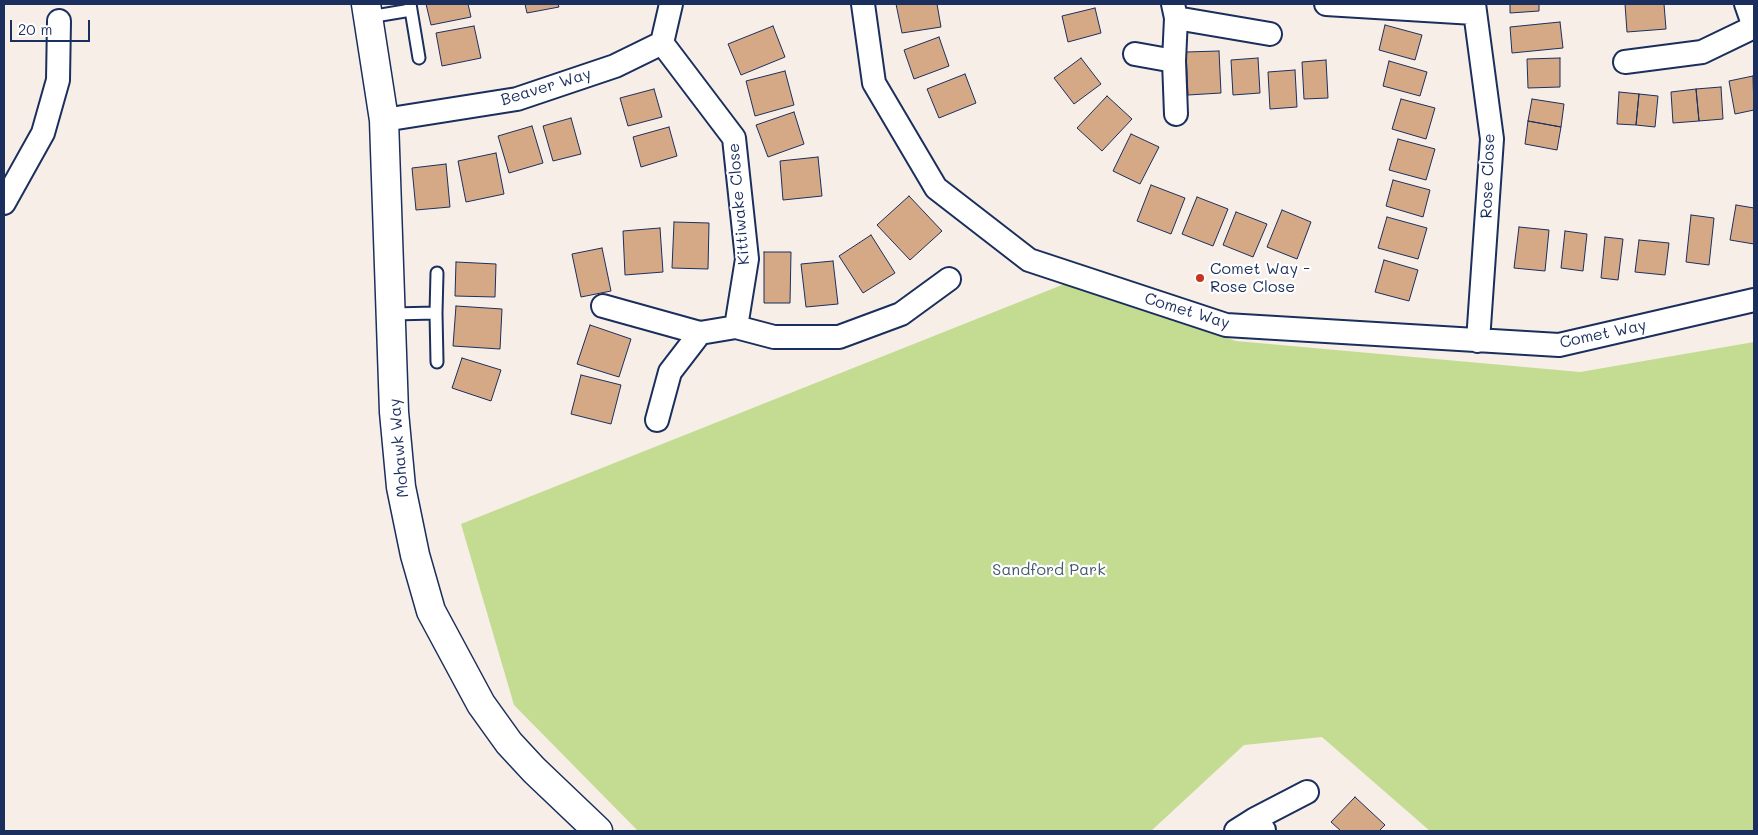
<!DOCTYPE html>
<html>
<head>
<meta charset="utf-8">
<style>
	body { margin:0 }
	#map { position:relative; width:1758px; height:835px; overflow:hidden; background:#f7eee7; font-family:Mali,sans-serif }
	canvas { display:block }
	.frame { position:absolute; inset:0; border:5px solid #1b2f5e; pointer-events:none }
	.scale { position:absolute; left:10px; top:20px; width:80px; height:22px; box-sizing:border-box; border:2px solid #1b2f5e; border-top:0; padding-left:6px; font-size:15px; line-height:18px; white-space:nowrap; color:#1b2f5e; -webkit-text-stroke:4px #fff; paint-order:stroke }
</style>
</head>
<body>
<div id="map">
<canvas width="1758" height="835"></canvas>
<div class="frame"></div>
<div class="scale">20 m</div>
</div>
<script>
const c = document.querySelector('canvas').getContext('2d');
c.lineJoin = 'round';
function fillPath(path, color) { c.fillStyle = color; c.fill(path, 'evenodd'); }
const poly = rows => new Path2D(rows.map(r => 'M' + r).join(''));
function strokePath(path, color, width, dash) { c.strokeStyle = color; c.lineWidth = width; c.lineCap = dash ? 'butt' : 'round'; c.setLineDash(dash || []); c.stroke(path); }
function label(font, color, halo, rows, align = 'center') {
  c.font = font + ' Mali,sans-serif'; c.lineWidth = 4.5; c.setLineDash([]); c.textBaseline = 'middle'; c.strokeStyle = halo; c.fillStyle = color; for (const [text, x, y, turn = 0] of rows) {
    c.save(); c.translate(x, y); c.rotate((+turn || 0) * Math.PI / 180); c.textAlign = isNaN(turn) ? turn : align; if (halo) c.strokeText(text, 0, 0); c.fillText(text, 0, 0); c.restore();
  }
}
const green = poly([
	[1067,283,1236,341,1580,372,1754,342,1754,831,1430,831,1322,737,1244,745,1151,831,638,831,514,705,461,524]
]);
const building = poly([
	[426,4,468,4,471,17,431,25,426,4],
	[525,4,558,4,559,7,527,13,525,4],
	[896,4,937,4,941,27,902,33,896,4],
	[1510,4,1539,4,1539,11,1510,13,1510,4],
	[1625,4,1664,4,1666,29,1627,32,1625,4],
	[1095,8,1101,33,1068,42,1062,16,1095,8],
	[1560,22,1563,48,1512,53,1510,27,1560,22],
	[1385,25,1422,35,1415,60,1379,50,1385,25],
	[474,26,481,58,442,66,436,33,474,26],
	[773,26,785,57,741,75,728,44,773,26],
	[939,37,949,66,914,79,904,50,939,37],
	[1219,51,1221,93,1188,95,1186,52,1219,51],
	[1081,58,1101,84,1074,104,1054,78,1081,58],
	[1258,58,1260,93,1233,95,1231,60,1258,58],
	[1560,58,1560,87,1528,88,1527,59,1560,58],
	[1326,60,1328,98,1304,99,1302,62,1326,60],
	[1389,61,1427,72,1420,96,1383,86,1389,61],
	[1295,70,1297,107,1270,109,1268,72,1295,70],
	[785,71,794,105,755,116,746,81,785,71],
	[965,74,976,103,939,118,927,89,965,74],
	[1753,76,1754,110,1735,114,1729,81,1753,76],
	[1721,87,1723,119,1699,121,1696,89,1721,87],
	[654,89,662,117,628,126,620,98,654,89],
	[1696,89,1699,121,1673,123,1671,92,1696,89],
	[1619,92,1639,94,1636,125,1617,124,1619,92],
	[1639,94,1658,96,1655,127,1636,125,1639,94],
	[1107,96,1132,119,1102,151,1077,128,1107,96],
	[1401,99,1435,108,1426,139,1392,129,1401,99],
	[1532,99,1564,104,1561,127,1528,121,1532,99],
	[794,112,804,144,768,157,756,125,794,112],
	[571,118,581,154,553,161,543,126,571,118],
	[1528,121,1561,127,1557,150,1525,144,1528,121],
	[532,126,543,163,509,173,498,136,532,126],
	[669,127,677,156,641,167,633,137,669,127],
	[1131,134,1159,147,1140,184,1113,171,1131,134],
	[1398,139,1435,149,1426,180,1389,170,1398,139],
	[496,153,504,194,466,202,458,161,496,153],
	[818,157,822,196,783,200,780,161,818,157],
	[446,164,450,207,416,210,412,168,446,164],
	[1393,180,1430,190,1423,217,1386,206,1393,180],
	[1151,185,1185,198,1171,234,1137,221,1151,185],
	[909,196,942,231,910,260,877,225,909,196],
	[1197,197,1228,209,1213,246,1182,234,1197,197],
	[1736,205,1754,208,1754,244,1730,240,1736,205],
	[1282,210,1311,222,1297,259,1267,247,1282,210],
	[1236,212,1267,224,1253,257,1223,245,1236,212],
	[1691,215,1714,218,1709,265,1686,262,1691,215],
	[1387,217,1427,228,1418,259,1378,248,1387,217],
	[674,222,709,223,708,269,672,268,674,222],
	[1519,227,1549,230,1545,271,1514,268,1519,227],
	[660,228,663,272,625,275,623,231,660,228],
	[1565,231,1587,234,1583,271,1561,268,1565,231],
	[871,235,895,273,863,293,839,256,871,235],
	[1605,237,1623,239,1618,280,1601,278,1605,237],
	[1639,240,1669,243,1665,275,1635,272,1639,240],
	[602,248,611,291,581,297,572,254,602,248],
	[764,252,791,252,790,303,764,303,764,252],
	[1384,260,1418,270,1409,301,1375,292,1384,260],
	[833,261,838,304,806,307,801,264,833,261],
	[456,262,496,264,495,297,455,296,456,262],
	[456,306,502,309,500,349,453,346,456,306],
	[590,325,631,339,619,377,577,364,590,325],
	[462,358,501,370,491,401,452,388,462,358],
	[581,375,621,385,611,424,571,414,581,375],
	[1355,797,1385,825,1379,831,1341,831,1331,822,1355,797]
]);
const lane = poly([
	[411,10,419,58],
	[369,17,411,10,410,4],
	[436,313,437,362],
	[392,314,436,313,437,273]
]);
const street = poly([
	[863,4,874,83,936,188,1029,260,1226,325,1559,345,1754,300],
	[1173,4,1176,18,1174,61,1176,114],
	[1326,4,1474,13],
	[1474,4,1492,139,1478,341],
	[1746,4,1754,27],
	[1176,18,1270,34],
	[1135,54,1174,61],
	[1625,62,1702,52,1754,27],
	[384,120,517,99,615,66,662,43,671,4],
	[4,203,43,133,58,80,59,21],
	[603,306,700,333],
	[736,327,774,337,839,337,901,314,949,279],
	[657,420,670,372,700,333,736,327,747,259,734,138,662,43],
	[1255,819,1307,792],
	[1236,831,1255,819,1264,830]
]);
const secondary = poly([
	[366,4,384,120,394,412,401,487,415,555,431,611,481,704,509,743,534,770,598,831]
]);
const markers = [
	[1200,278,5,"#c8321e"]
];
const streetNames = [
	["Beaver Way",546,87,-17],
	["Rose Close",1488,176,-88],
	["Kittiwake Close",739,204,-95],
	["Comet Way",1187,311,17],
	["Comet Way",1603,334,-12],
	["Mohawk Way",399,448,-95]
];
const poiNames = [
	["Comet Way -",1210,269],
	["Rose Close",1210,287]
];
const parkNames = [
	["Sandford Park",1049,570]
];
fillPath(green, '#c3dc92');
fillPath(building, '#d5a986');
strokePath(building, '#1b2f5e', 1);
strokePath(lane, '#1b2f5e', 15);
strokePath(street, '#1b2f5e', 26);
strokePath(secondary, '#1b2f5e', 31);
strokePath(lane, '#fff', 11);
strokePath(street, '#fff', 22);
strokePath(secondary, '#fff', 28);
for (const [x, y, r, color] of markers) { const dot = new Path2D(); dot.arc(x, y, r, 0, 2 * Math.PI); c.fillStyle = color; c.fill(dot); strokePath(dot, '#fff', 2); }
label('16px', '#1b2f5e', '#fff', streetNames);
label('16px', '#1b2f5e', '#fff', poiNames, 'left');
label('16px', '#455a6b', '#fff', parkNames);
</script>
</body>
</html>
